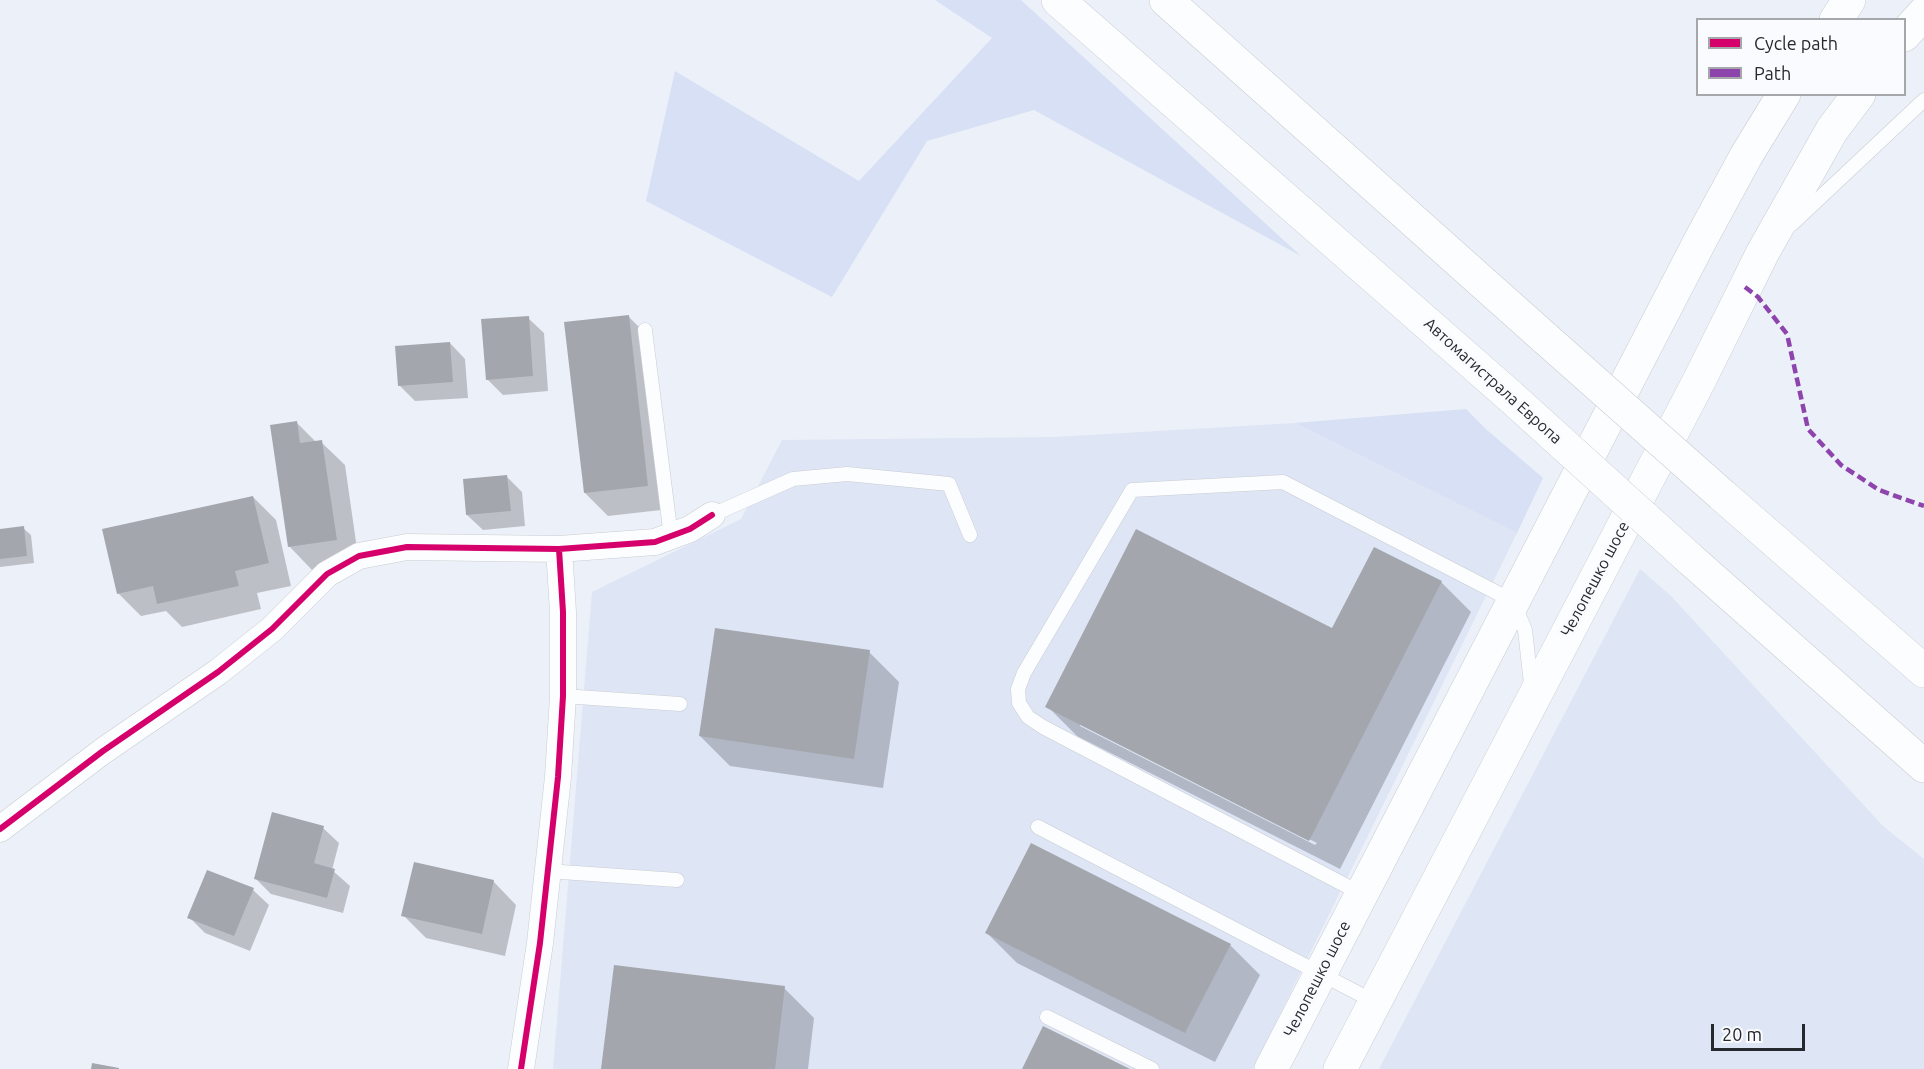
<!DOCTYPE html>
<html>
<head>
<meta charset="utf-8">
<style>
	body { margin:0 }
	#map { position:relative; width:1924px; height:1069px; overflow:hidden; background:#ecf0f8; font-family:Ubuntu,sans-serif }
	canvas { display:block }
	.legend { position:absolute; left:1696px; top:18px; width:210px; height:78px; box-sizing:border-box; background:#fafbfe; border:2px solid #a5a7aa; margin:0; padding:8px 10px; list-style:none; font-size:18px; color:#25282d }
	.legend li { display:flex; align-items:center; gap:12px; height:30px }
	.legend b { width:30px; border:2px solid #a5a7aa }
	.scale { position:absolute; left:1711px; top:1024px; width:94px; height:27px; box-sizing:border-box; border:3px solid #25282d; border-top:0; padding-left:8px; font-size:18px; line-height:21px; white-space:nowrap; color:#25282d; -webkit-text-stroke:4px #fafbfe; paint-order:stroke }
</style>
</head>
<body>
<div id="map">
<canvas width="1924" height="1069"></canvas>
<ul class="legend">
<li><b style="height:8px;background:#d6006c"></b>Cycle path</li>
<li><b style="height:8px;background:#8e44ad"></b>Path</li>
</ul>
<div class="scale">20 m</div>
</div>
<script>
const c = document.querySelector('canvas').getContext('2d');
c.lineJoin = 'round';
function fillPath(path, color) { c.fillStyle = color; c.fill(path, 'evenodd'); }
const poly = rows => new Path2D(rows.map(r => 'M' + r).join(''));
function strokePath(path, color, width, dash) { c.strokeStyle = color; c.lineWidth = width; c.lineCap = dash ? 'butt' : 'round'; c.setLineDash(dash || []); c.stroke(path); }
function label(font, color, halo, rows, align = 'center') {
  c.font = font + ' Ubuntu,sans-serif'; c.lineWidth = 6; c.setLineDash([]); c.textBaseline = 'middle'; c.strokeStyle = halo; c.fillStyle = color; for (const [text, x, y, turn = 0] of rows) {
    c.save(); c.translate(x, y); c.rotate((+turn || 0) * Math.PI / 180); c.textAlign = isNaN(turn) ? turn : align; if (halo) c.strokeText(text, 0, 0); c.fillText(text, 0, 0); c.restore();
  }
}
const built = poly([
	[1295,423,1517,533,1253,1069,553,1069,592,592,741,519,782,440,1055,437],
	[1640,569,1670,595,1883,826,1924,859,1924,1069,1379,1069]
]);
const green = poly([
	[935,0,1021,0,1301,256,1034,110,927,141,832,297,646,201,675,71,859,181,992,38],
	[1466,409,1487,430,1543,478,1517,533,1295,423]
]);
const shadow = poly([
	[628,316,651,339,670,509,608,516,585,493],
	[528,318,544,333,548,391,503,395,487,379],
	[450,343,465,359,468,398,415,401,399,385],
	[296,422,317,443,321,442,345,465,359,563,312,570,289,546],
	[506,476,522,492,525,526,483,530,467,515],
	[253,497,276,520,291,586,257,593,261,609,182,627,166,611,141,616,118,593],
	[23,528,31,535,34,563,0,567,0,531],
	[1441,582,1471,612,1340,869,1077,736,1047,706,1333,630],
	[1080,723,1317,843,1315,845,1080,726],
	[869,652,899,682,883,788,730,766,700,736],
	[323,828,339,843,332,870,350,886,343,913,271,894,256,879],
	[493,881,516,905,505,956,426,938,403,915],
	[253,890,269,905,250,951,205,933,189,917],
	[987,933,1230,945,1260,975,1215,1062,1017,963],
	[784,988,814,1018,808,1069,602,1069]
]);
const building = poly([
	[629,315,648,486,584,493,564,322],
	[529,316,533,376,486,380,481,319],
	[450,342,453,382,398,386,395,346],
	[297,421,300,443,322,440,337,540,288,547,270,425],
	[507,475,511,511,466,515,463,479],
	[253,496,269,563,235,571,239,586,157,604,153,586,117,594,102,529],
	[24,526,27,556,0,559,0,529],
	[1136,529,1332,628,1374,547,1442,581,1309,841,1045,707],
	[715,628,870,650,854,759,699,736],
	[272,812,324,826,314,863,335,869,327,898,254,879],
	[1031,843,1231,944,1185,1033,985,933],
	[414,862,494,880,482,934,401,916],
	[207,870,254,888,234,936,187,918],
	[614,965,785,986,775,1069,601,1069],
	[1043,1026,1130,1069,1022,1069],
	[92,1063,119,1068,119,1069,91,1069]
]);
const lane = poly([
	[1792,224,1924,100],
	[645,330,671,537],
	[712,515,793,479,847,474,949,484,970,535],
	[563,696,680,704],
	[1038,827,1375,1002],
	[547,871,677,880],
	[1362,894,1043,727,1028,717,1019,703,1018,689,1024,673,1132,490,1283,482,1513,601,1525,630,1531,684],
	[1047,1017,1152,1069]
]);
const street = poly([
	[0,829,103,751,218,672,272,629,327,574,359,556,407,547,559,549,655,542,690,529,712,515],
	[521,1069,540,943,558,777,563,696,563,612,559,549]
]);
const secondary = poly([
	[1836,20,1849,0],
	[1904,35,1924,13],
	[1271,1069,1701,239,1746,156,1784,94],
	[1340,1069,1700,379,1763,252,1832,130,1859,94]
]);
const highway = poly([
	[1058,0,1510,396],
	[1166,0,1546,339],
	[1722,495,1924,671],
	[1689,558,1924,766]
]);
const highwayBridge = poly([
	[1546,339,1722,495],
	[1510,396,1689,558]
]);
const quiet = poly([
	[1745,287,1758,297,1787,334,1808,429,1841,465,1879,490,1924,506]
]);
const cycleway = poly([
	[0,829,103,751,218,672,272,629,327,574,359,556,407,547,559,549,655,542,690,529,712,515],
	[521,1069,540,943,558,777,563,696,563,612,559,549]
]);
const streetNames = [
	["Автомагистрала Европа",1493,381,42],
	["Челопешко шосе",1595,579,-62],
	["Челопешко шосе",1317,979,-63]
];
fillPath(built, '#dee5f5');
fillPath(green, '#d7e0f4');
fillPath(shadow, '#0003');
fillPath(building, '#a3a6ad');
strokePath(lane, '#c9ccd2', 15);
strokePath(street, '#c9ccd2', 27);
strokePath(secondary, '#c9ccd2', 34);
strokePath(highway, '#c9ccd2', 34);
strokePath(lane, '#fcfdfe', 14);
strokePath(street, '#fcfdfe', 26);
strokePath(secondary, '#fcfdfe', 33);
strokePath(highway, '#fcfdfe', 33);
strokePath(highwayBridge, '#c9ccd2', 34, []);
strokePath(highwayBridge, '#fcfdfe', 33);
strokePath(quiet, '#8e44ad', 4.5, [9, 4.5]);
strokePath(cycleway, '#d6006c', 6);
label('16px', '#25282d', '#fafbfe', streetNames);
</script>
</body>
</html>
